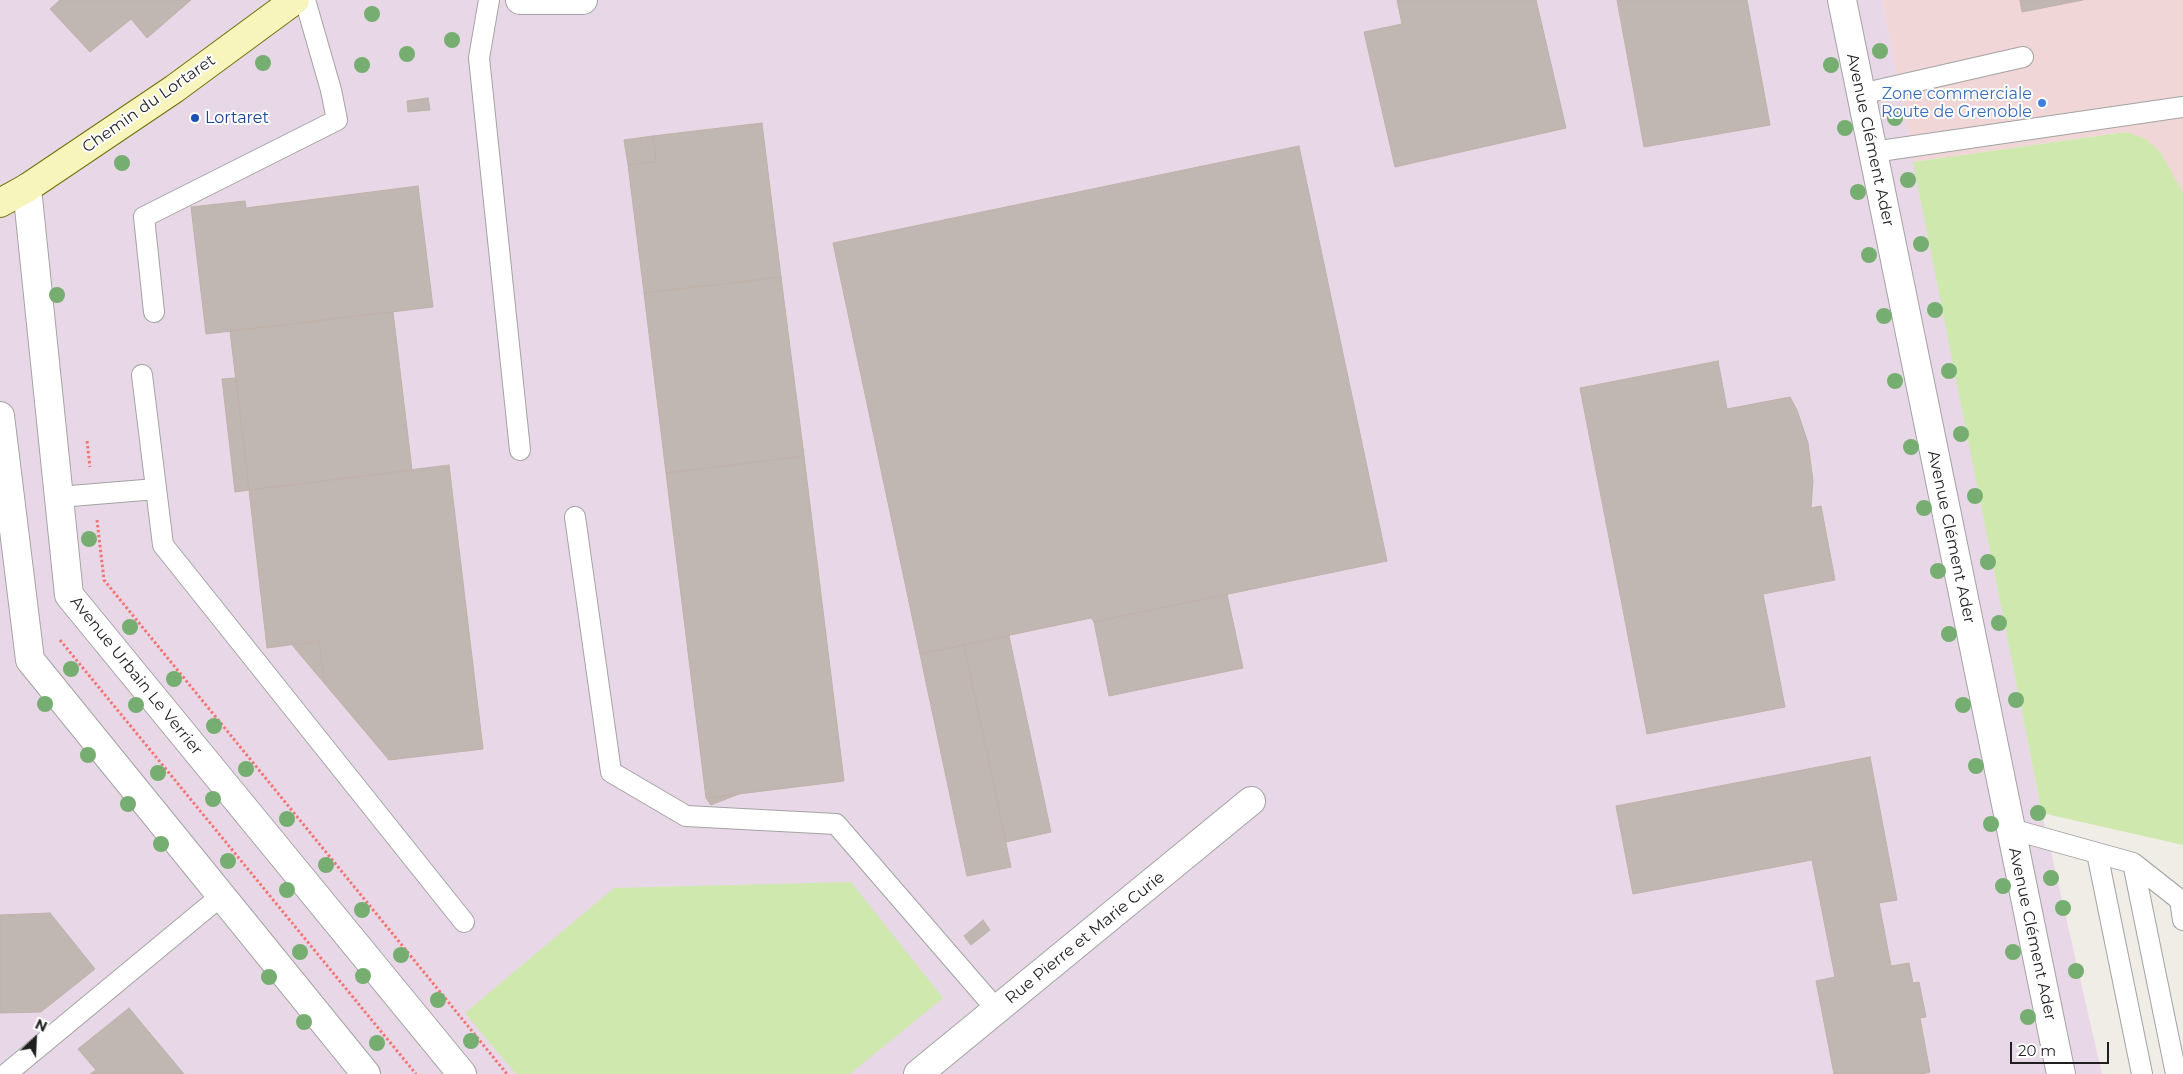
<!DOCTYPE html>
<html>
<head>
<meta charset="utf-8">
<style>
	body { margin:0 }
	#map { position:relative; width:2183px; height:1074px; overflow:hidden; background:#f0ece6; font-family:Montserrat,sans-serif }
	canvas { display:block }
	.north { position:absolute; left:10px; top:1014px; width:50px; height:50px; -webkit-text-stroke:4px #fff; paint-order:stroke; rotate:25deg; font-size:14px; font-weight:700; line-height:20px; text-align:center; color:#1f1f1f }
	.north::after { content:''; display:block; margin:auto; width:18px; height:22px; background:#1f1f1f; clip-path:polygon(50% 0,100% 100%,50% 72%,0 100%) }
	.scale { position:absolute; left:2010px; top:1042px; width:99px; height:22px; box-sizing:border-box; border:2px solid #1f1f1f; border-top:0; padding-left:6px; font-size:15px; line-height:18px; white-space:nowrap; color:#1f1f1f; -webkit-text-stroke:4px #fff; paint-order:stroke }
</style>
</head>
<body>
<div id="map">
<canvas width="2183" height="1074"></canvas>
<div class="north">N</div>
<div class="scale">20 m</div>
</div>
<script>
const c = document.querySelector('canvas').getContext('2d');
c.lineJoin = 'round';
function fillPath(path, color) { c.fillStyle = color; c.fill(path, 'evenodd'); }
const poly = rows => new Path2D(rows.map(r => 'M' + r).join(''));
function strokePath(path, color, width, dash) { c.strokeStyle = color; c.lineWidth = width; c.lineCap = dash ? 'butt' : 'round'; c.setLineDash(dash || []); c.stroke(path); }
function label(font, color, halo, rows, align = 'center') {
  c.font = font + ' Montserrat,sans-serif'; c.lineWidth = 4; c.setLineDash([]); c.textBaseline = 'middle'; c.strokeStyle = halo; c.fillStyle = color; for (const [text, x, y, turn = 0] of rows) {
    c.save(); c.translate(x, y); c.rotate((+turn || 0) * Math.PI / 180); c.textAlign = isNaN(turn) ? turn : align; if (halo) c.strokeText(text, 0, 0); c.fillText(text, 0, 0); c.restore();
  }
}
const commercial = poly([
	[1882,0,2183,0,2183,193,2126,132,1913,162]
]);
const industrial = poly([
	[0,0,1882,0,2042,813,2102,1074,0,1074]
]);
const grass = poly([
	[2126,132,2146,139,2161,153,2183,193,2183,845,2042,813,1913,162],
	[851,882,943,998,850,1074,516,1074,465,1013,614,888]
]);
const building = poly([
	[60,0,191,0,147,38,131,19,90,52,50,9,60,0],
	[1397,0,1536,0,1566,128,1395,167,1364,32,1402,24,1397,0],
	[1617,0,1747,0,1770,125,1644,147,1617,0],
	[2020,0,2083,0,2022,12,2020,0],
	[428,98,430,110,408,112,407,101,428,98],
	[762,123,781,277,644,293,628,165,656,162,653,136,762,123],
	[653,136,656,162,628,165,624,140,653,136],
	[1299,146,1387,561,1094,622,1091,618,920,654,833,243,1299,146],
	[418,186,433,307,206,334,191,207,245,201,246,208,418,186],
	[781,277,804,456,666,473,644,293,781,277],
	[393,312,412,470,249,490,230,331,393,312],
	[1718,361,1727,409,1790,397,1797,410,1808,443,1813,481,1811,508,1821,506,1835,580,1763,594,1785,707,1647,734,1580,388,1718,361],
	[236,378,249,490,235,492,222,379,236,378],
	[804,456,844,781,706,798,666,473,804,456],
	[449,465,483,749,389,760,325,684,319,641,267,648,249,490,449,465],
	[1227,594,1243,668,1109,696,1094,622,1227,594],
	[1009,636,1051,832,1006,842,964,645,1009,636],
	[319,641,325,684,292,645,319,641],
	[964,645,1011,867,967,876,920,654,964,645],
	[1870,757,1897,900,1879,903,1891,966,1909,963,1913,983,1919,982,1926,1017,1920,1018,1930,1072,1922,1074,1834,1074,1816,981,1835,977,1812,860,1633,894,1616,806,1870,757],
	[739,794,711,805,706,798,739,794],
	[50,913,95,969,41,1012,0,1013,0,915,50,913],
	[983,920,990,930,971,945,964,936,983,920],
	[129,1008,184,1074,90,1074,96,1070,78,1049,129,1008]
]);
const path = poly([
	[87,441,90,467],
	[97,520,104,580,507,1074],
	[60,640,416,1074]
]);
const service = poly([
	[489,0,479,58,520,450],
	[1861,94,2023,57],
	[1873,152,2183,107],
	[154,312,144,217,337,120,331,90,305,0],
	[142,375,163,545,464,922],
	[59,497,156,489],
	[575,517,611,772,686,816,836,824,997,1010],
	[2011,829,2133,863,2180,900,2183,920],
	[2097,853,2142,1074],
	[2133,863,2176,1074],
	[6,1074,221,896]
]);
const minor = poly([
	[520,0,583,0],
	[1842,0,2061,1074],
	[27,188,69,595,462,1074],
	[0,416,30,660,366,1074],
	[918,1074,1251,801]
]);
const secondary = poly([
	[0,203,27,188,174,89,295,0]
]);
const trees = [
	[372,14],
	[452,40],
	[1880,51],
	[407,54],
	[263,63],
	[362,65],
	[1831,65],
	[1895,118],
	[1845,128],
	[122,163],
	[1908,180],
	[1858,192],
	[1921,244],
	[1869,255],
	[57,295],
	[1935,310],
	[1884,316],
	[1949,371],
	[1895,381],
	[1961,434],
	[1911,447],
	[1975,496],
	[1924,508],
	[89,539],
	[1988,562],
	[1938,571],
	[1999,623],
	[130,627],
	[1949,634],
	[71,669],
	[174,679],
	[2016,700],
	[45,704],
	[136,705],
	[1963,705],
	[214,726],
	[88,755],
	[1976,766],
	[246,769],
	[158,773],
	[213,799],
	[128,804],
	[2038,813],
	[287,819],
	[1991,824],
	[161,844],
	[228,861],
	[326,865],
	[2051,878],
	[2003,886],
	[287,890],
	[2063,908],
	[362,910],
	[300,952],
	[2013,952],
	[401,955],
	[2076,971],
	[363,976],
	[269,977],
	[438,1000],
	[2028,1017],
	[304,1022],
	[471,1041],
	[377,1043]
];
const markers = [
	[2042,103,5,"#3f7fe0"],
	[195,118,5,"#1a4fb4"]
];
const shopNames = [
	["Zone commerciale",2032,94],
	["Route de Grenoble",2032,112]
];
const streetNames = [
	["Chemin du Lortaret",149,104,-35],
	["Avenue Clément Ader",1870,140,78],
	["Avenue Clément Ader",1951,537,78],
	["Avenue Urbain Le Verrier",136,676,51],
	["Avenue Clément Ader",2032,934,78],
	["Rue Pierre et Marie Curie",1085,938,-39]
];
const transitNames = [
	["Lortaret",205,118]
];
fillPath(commercial, '#f0d6d7');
fillPath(industrial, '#e8d8e7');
fillPath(grass, '#cfe8ae');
fillPath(building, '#c0b7b2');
strokePath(building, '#c1b1a9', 1);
strokePath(service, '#a3a3a3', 22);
strokePath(minor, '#a3a3a3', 30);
strokePath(secondary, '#717309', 30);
strokePath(path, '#f47472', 3, [2.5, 2.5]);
strokePath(service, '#fff', 20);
strokePath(minor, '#fff', 28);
strokePath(secondary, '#f7f5bc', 28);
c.fillStyle = '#75ae70';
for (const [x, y] of trees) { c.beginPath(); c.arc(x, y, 8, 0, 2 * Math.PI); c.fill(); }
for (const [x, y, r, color] of markers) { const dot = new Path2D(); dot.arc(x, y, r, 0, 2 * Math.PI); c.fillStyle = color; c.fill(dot); strokePath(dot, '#fff', 2); }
label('16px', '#366cbe', '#fff', shopNames, 'right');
label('16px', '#1f1f1f', '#fff', streetNames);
label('16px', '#164399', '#fff', transitNames, 'left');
</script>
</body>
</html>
